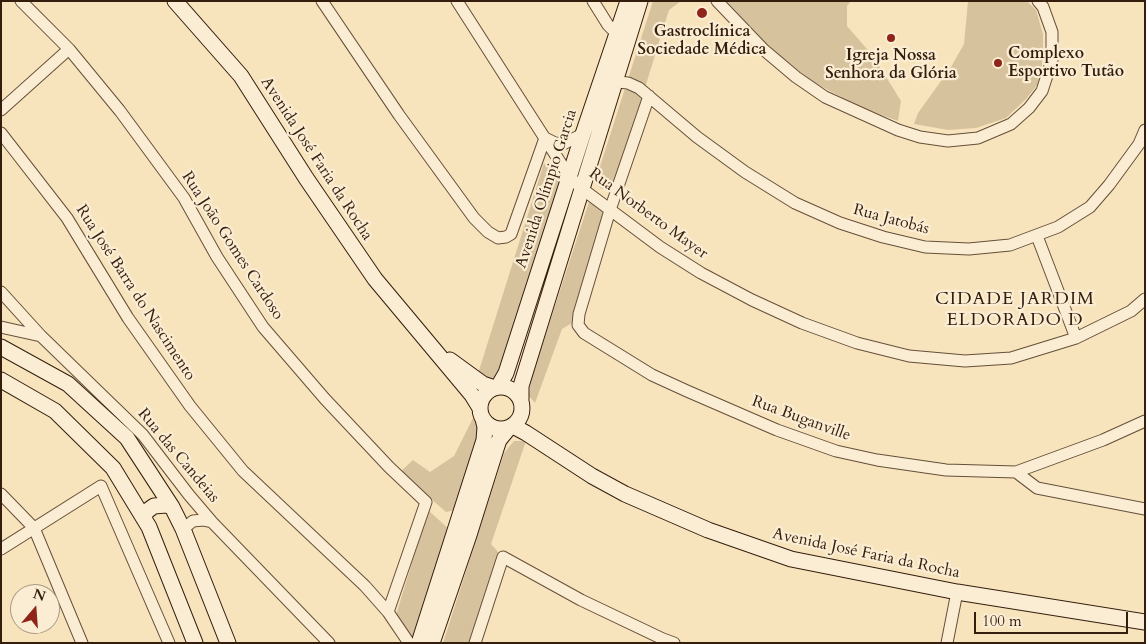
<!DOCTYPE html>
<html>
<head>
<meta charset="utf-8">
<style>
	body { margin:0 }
	#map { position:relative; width:1146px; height:644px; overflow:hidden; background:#f8e4bc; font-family:Cardo,serif }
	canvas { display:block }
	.frame { position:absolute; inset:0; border:2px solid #341d0d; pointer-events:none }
	.north { position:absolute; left:10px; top:584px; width:50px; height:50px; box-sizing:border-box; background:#faedd3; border:1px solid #ab9a84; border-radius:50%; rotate:18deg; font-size:14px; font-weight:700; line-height:20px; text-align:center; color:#341d0d }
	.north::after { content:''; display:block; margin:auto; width:18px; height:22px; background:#8f2418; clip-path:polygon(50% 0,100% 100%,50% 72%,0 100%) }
	.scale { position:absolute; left:974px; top:612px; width:154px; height:22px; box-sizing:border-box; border:2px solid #341d0d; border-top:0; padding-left:6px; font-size:15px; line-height:18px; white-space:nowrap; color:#341d0d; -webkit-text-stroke:4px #faedd3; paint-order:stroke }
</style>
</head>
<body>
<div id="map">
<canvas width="1146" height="644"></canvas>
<div class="frame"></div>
<div class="north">N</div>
<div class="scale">100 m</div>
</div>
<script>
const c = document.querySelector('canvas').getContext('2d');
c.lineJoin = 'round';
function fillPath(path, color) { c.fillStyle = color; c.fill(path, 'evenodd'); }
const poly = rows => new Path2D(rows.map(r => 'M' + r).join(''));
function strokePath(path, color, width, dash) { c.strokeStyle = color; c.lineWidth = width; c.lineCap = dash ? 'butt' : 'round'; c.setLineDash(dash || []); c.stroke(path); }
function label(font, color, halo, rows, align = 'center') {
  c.font = font + ' Cardo,serif'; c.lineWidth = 4.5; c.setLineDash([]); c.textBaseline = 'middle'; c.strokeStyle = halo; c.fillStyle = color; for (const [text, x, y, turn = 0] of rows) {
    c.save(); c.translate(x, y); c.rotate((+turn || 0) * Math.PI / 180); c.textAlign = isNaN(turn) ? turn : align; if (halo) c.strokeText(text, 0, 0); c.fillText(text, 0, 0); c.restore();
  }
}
const green = poly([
	[653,1,681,1,669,10,615,185,601,189,596,179],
	[724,1,851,1,847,6,847,26,873,56,901,101,898,121,862,108,813,82,767,45],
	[968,1,1027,1,1036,10,1043,34,1043,59,1038,84,1026,99,1006,118,976,128,948,130,914,124,918,113,951,67,964,44],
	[544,163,561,182,503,370,493,382,477,377],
	[589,202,598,203,606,212,572,323,562,329,535,403,529,396,531,379],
	[473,418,478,425,480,440,456,510,446,512,400,472,413,460,430,472,454,456],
	[514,441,526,441,491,544,499,553,472,643,443,643,504,453],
	[428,510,450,530,415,641,396,615]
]);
const street = poly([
	[21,1,69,49,120,111,184,198,217,257,263,327,325,399,389,467,426,502,388,612],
	[322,1,399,115,474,218,488,232,498,238,506,237,511,234,545,138],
	[457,1,569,176,581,188,660,247,701,273,752,300,802,323,857,343,909,356,965,361,1011,358,1076,338,1131,311,1145,299],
	[593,1,608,25,617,34,622,36],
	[717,1,764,50,796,77,825,97,898,130,920,137,948,141,978,138,1011,124,1029,108,1042,91,1052,60,1052,32,1043,7,1038,1],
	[608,81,628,83,639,88,697,137,745,172,795,203,840,223,883,237,925,247,969,249,1010,245,1058,227,1090,207,1109,185,1139,144,1145,130],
	[649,96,610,210,579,314,578,325,584,333,652,375,687,391,777,430,836,451,877,460,946,470,1016,472,1103,440,1145,421],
	[1,110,69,49],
	[1,133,67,218,128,318,190,406,243,471,365,586,388,612,409,643],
	[545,138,555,143,563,144,583,134],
	[1037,236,1076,338],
	[1,292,41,336,143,435,189,495,212,522,329,643],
	[1,327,41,336],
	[1016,472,1037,488,1145,509],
	[1,494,34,528,82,643],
	[183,529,193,521,203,520,212,522],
	[1,549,101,486,169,643],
	[475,643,503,557,581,600,663,639,674,643],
	[947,643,957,592]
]);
const secondary = poly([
	[175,1,241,76,306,178,375,279,472,395,480,408],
	[1,347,68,384,127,438,172,507,183,529,228,643],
	[450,360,483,384,495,388],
	[1,380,55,411,113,468,149,527,195,643],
	'480 408a21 21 0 1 1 42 0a21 21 0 1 1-42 0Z',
	[498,387,506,373,583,134,628,1],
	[521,399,521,386,640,1],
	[513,426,526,433,592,476,625,494,708,530,791,559,957,592,1145,622],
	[143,517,147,511,154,506,166,505,172,507],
	[419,643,484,440,485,427,483,419],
	[432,643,469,535,496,449,499,440,508,429]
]);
const markers = [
	[702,13,6,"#8f2418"],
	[891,38,5,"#8f2418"],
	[998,63,5,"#8f2418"]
];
const poiNames = [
	["Gastroclínica",702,32],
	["Sociedade Médica",702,50],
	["Complexo",1008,54,"left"],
	["Esportivo Tutão",1008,72,"left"],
	["Igreja Nossa",891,56],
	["Senhora da Glória",891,74]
];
const streetNames = [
	["Avenida José Faria da Rocha",316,159,57],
	["Avenida Olímpio Garcia",547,189,-72],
	["Rua Norberto Mayer",648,214,36],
	["Rua Jatobás",891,220,15],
	["Rua João Gomes Cardoso",232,246,57],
	["Rua José Barra do Nascimento",135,293,57],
	["Rua Buganville",801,419,20],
	["Rua das Candeias",178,456,50],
	["Avenida José Faria da Rocha",866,554,12]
];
const neighbourhoodNames = [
	["CIDADE JARDIM",1015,300],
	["ELDORADO D",1015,321]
];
fillPath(green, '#d7c29e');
strokePath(street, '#654f39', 13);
strokePath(secondary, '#341d0d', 17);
strokePath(street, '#faedd3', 11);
strokePath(secondary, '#faedd3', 15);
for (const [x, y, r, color] of markers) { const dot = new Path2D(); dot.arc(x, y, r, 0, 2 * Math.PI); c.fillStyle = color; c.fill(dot); strokePath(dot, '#faedd3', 2); }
label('bold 16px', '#341d0d', '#faedd3', poiNames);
label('16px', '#341d0d', '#faedd3', streetNames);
c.letterSpacing = '1px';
label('18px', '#341d0d', '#faedd3', neighbourhoodNames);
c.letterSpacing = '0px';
</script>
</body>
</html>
